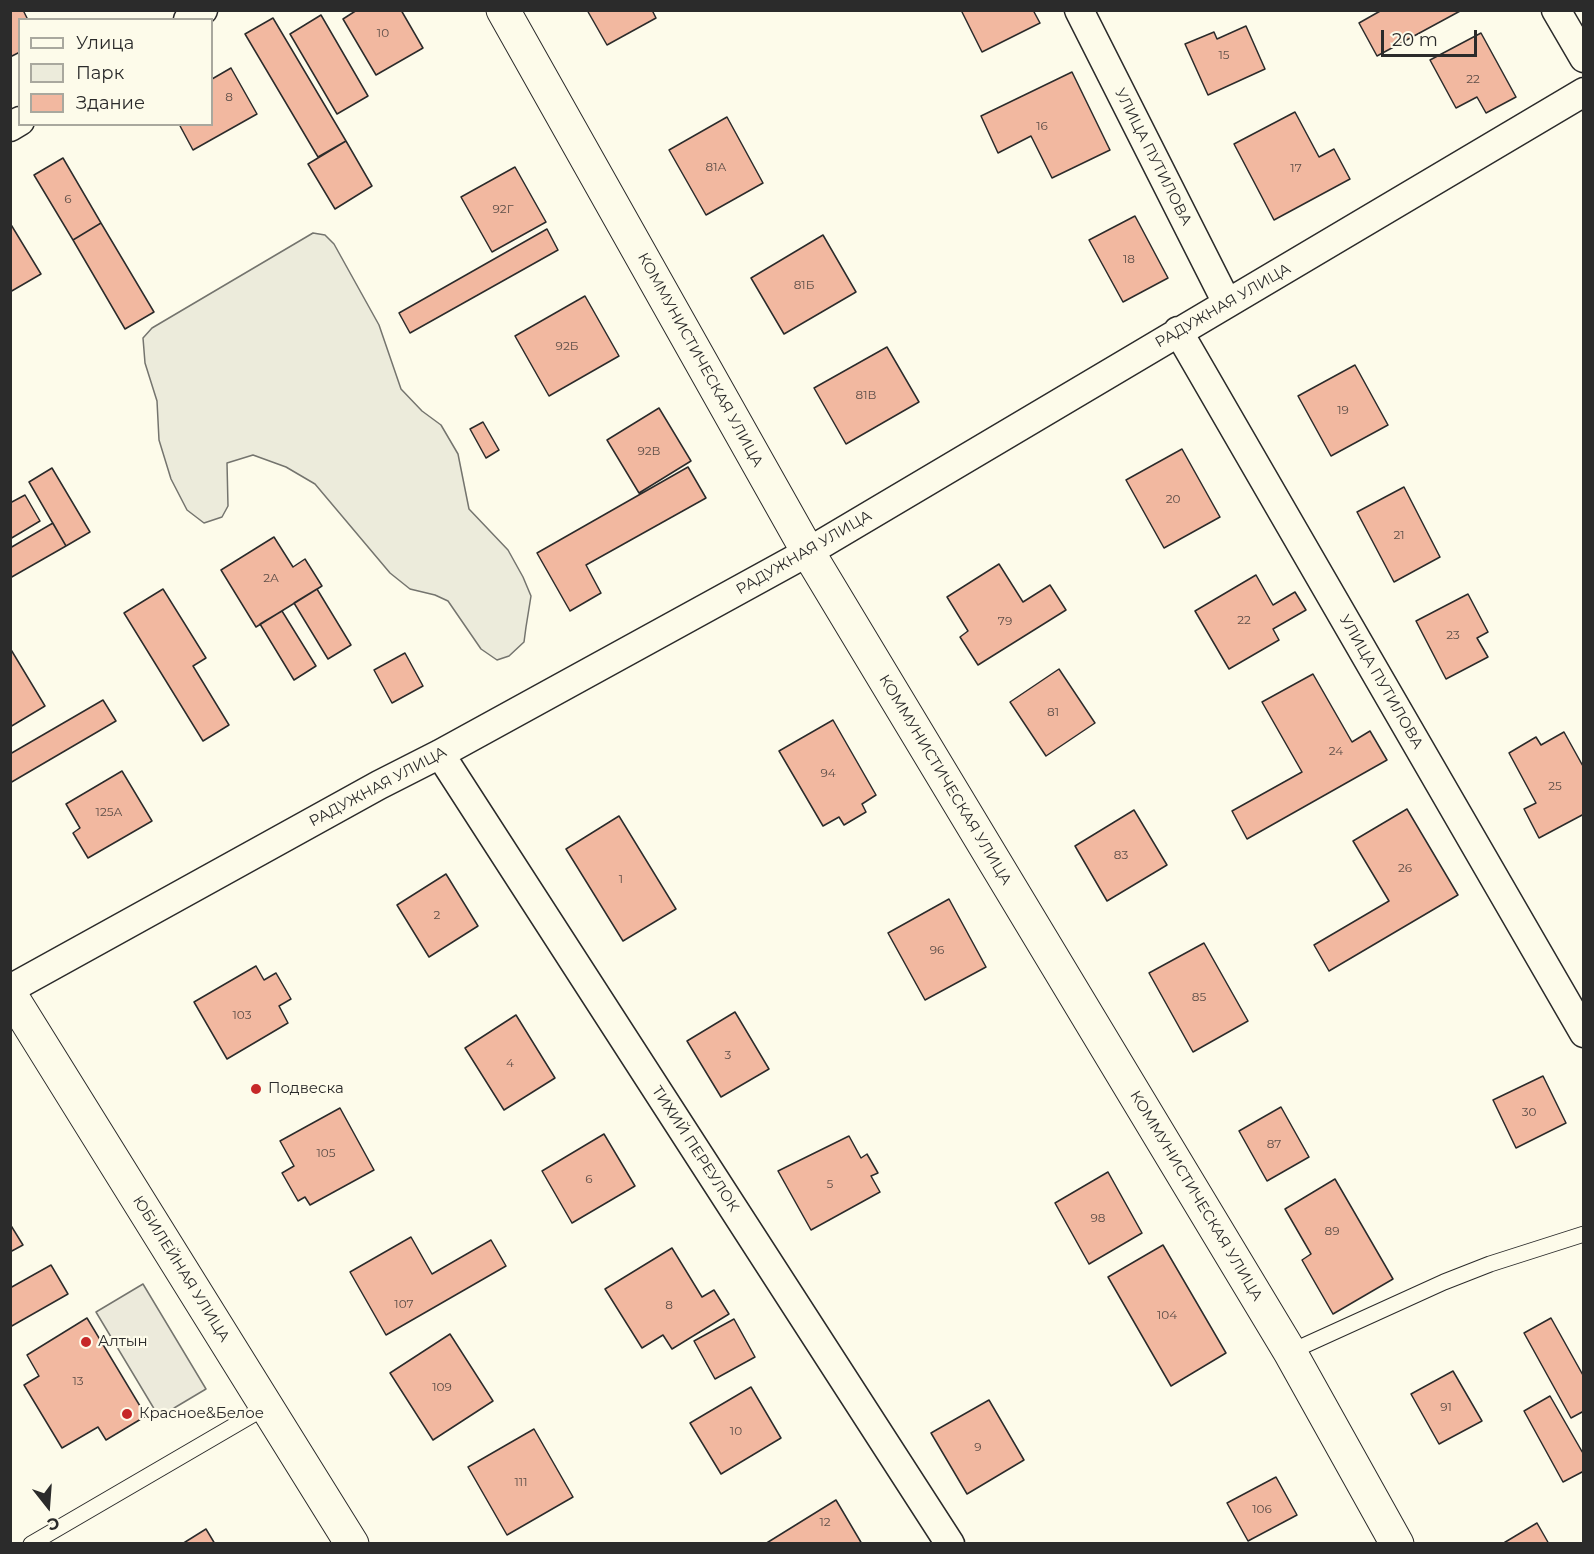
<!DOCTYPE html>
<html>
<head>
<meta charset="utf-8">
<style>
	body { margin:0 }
	#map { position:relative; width:1594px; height:1554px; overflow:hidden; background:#fdfbea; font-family:Montserrat,sans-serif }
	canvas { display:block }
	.frame { position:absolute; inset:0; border:12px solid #2b2b2b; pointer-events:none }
	.legend { position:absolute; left:18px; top:18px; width:195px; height:108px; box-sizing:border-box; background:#fdfbea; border:2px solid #a9a89e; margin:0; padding:8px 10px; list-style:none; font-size:18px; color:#2b2b2b }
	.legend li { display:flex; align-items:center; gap:12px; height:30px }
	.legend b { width:30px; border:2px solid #a9a89e }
	.north { position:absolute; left:18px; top:1476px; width:60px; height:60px; -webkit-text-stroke:4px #fdfbea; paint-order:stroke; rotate:163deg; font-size:16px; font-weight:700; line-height:24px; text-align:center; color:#2b2b2b }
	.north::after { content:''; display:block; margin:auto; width:21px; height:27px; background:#2b2b2b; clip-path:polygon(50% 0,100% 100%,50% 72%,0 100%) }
	.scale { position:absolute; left:1381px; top:30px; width:96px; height:27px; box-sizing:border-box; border:3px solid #2b2b2b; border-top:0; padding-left:8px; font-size:18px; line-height:21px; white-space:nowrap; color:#2b2b2b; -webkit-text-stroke:4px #fdfbea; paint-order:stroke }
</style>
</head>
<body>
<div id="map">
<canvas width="1594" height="1554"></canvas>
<div class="frame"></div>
<ul class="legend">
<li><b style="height:8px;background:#fdfbea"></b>Улица</li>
<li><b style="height:16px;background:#ecebdb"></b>Парк</li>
<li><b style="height:16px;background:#f2b8a0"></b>Здание</li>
</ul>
<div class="north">С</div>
<div class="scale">20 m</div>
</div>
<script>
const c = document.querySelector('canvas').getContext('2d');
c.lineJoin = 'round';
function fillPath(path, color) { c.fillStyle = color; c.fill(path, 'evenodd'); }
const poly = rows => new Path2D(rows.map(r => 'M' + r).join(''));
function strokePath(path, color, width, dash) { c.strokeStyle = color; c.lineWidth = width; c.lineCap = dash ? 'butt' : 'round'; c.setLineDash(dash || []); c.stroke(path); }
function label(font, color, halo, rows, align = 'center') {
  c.font = font + ' Montserrat,sans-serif'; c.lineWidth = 4.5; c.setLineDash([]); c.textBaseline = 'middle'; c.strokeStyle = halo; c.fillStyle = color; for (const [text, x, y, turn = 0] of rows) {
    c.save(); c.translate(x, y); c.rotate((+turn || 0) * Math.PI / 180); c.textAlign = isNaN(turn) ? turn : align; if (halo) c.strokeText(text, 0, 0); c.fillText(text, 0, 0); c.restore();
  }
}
const green = poly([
	[313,233,325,235,334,244,379,325,401,389,422,411,441,425,458,454,469,509,508,550,523,577,531,596,526,627,524,642,509,656,497,660,481,649,448,601,435,595,410,589,390,573,315,484,286,467,253,455,227,463,228,506,222,517,204,523,187,510,171,479,159,440,157,401,145,363,143,338,152,328,313,233]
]);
const parking = poly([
	[143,1284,206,1389,159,1417,96,1312,143,1284]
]);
const building = poly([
	[10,10,23,10,28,20,20,20,20,52,10,57,10,10],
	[357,10,401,10,423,48,376,75,343,19,357,10],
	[587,10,652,10,656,18,607,45,587,10],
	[961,10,1033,10,1040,23,982,52,961,10],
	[1382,10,1462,10,1377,56,1359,23,1382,10],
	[321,15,368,96,337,114,290,34,321,15],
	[273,18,346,141,318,157,245,34,273,18],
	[1246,26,1265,69,1208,95,1185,44,1214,32,1217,39,1246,26],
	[1481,33,1516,97,1486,113,1477,97,1456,108,1430,60,1481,33],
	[231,68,257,114,193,150,179,124,212,124,212,79,231,68],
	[1072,72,1110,150,1052,178,1031,136,998,153,981,116,1072,72],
	[1295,112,1319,157,1334,149,1350,179,1274,220,1234,144,1295,112],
	[727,117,763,183,706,215,669,150,727,117],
	[346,141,372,186,335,209,308,164,346,141],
	[63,158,101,223,73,240,34,175,63,158],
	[515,167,546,222,492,252,461,197,515,167],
	[1135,216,1168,278,1123,302,1089,240,1135,216],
	[10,223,41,274,10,292,10,223],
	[101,223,154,312,125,329,73,240,101,223],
	[547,229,558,250,410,333,399,313,547,229],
	[823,235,856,292,784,334,751,278,823,235],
	[585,296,619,356,549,396,515,336,585,296],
	[887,347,919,402,846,444,814,388,887,347],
	[1355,365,1388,425,1331,456,1298,396,1355,365],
	[659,408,691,461,639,493,607,440,659,408],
	[483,422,499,450,486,458,470,429,483,422],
	[1182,449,1220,517,1164,548,1126,480,1182,449],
	[688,467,706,498,586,565,601,593,570,611,537,553,688,467],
	[52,468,90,532,66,546,29,482,52,468],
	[1404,487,1440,557,1394,582,1357,512,1404,487],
	[25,495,40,521,10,539,10,503,25,495],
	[53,523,66,546,10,578,10,548,53,523],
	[274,537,293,567,305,559,322,586,256,627,221,570,274,537],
	[999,564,1023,602,1050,585,1066,610,978,665,960,637,968,631,947,597,999,564],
	[1256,575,1273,605,1295,592,1306,610,1273,629,1279,640,1229,669,1195,611,1256,575],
	[163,589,206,658,193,666,229,725,203,741,124,613,163,589],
	[317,589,351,645,328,659,294,603,317,589],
	[1468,594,1488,632,1477,638,1488,657,1446,679,1416,621,1468,594],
	[282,611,316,666,294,680,260,624,282,611],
	[10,648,45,706,10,727,10,648],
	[405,653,423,686,392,703,374,670,405,653],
	[1059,669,1095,723,1046,756,1010,702,1059,669],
	[1313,674,1352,742,1370,731,1387,760,1247,839,1232,811,1302,772,1262,702,1313,674],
	[103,700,116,721,10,783,10,754,103,700],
	[833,720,876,795,862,804,866,812,844,825,839,817,823,826,779,751,833,720],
	[1564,732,1584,768,1584,814,1539,838,1524,809,1536,803,1509,753,1536,737,1541,745,1564,732],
	[122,771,152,821,88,858,73,833,80,828,66,804,122,771],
	[1407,809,1458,895,1329,971,1314,945,1389,901,1353,841,1407,809],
	[1134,810,1167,865,1107,901,1075,846,1134,810],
	[619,816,676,909,623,941,566,849,619,816],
	[446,874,478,926,429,957,397,905,446,874],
	[949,899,986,967,925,1000,888,933,949,899],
	[1204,943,1248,1021,1193,1052,1149,973,1204,943],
	[256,966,264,980,276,973,291,999,279,1006,288,1023,227,1059,194,1002,256,966],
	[735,1012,769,1069,721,1097,687,1041,735,1012],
	[516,1015,555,1078,504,1110,465,1048,516,1015],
	[1543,1076,1566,1123,1516,1148,1493,1100,1543,1076],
	[1281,1107,1309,1157,1267,1181,1239,1131,1281,1107],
	[340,1108,374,1170,310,1205,305,1197,298,1201,282,1173,294,1166,280,1141,340,1108],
	[604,1134,635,1186,572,1223,542,1171,604,1134],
	[849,1136,861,1158,867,1154,878,1173,871,1176,880,1192,811,1230,778,1171,849,1136],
	[1108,1172,1142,1233,1089,1264,1055,1203,1108,1172],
	[1335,1179,1393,1279,1333,1314,1302,1260,1311,1254,1285,1209,1335,1179],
	[10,1224,23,1245,10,1252,10,1224],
	[411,1237,432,1274,491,1240,506,1266,386,1335,350,1272,411,1237],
	[1163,1245,1226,1353,1171,1386,1108,1277,1163,1245],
	[672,1248,702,1297,714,1290,729,1314,672,1349,663,1335,642,1348,605,1289,672,1248],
	[51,1265,68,1294,10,1327,10,1288,51,1265],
	[87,1318,146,1416,106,1440,98,1427,62,1448,24,1385,39,1376,27,1355,87,1318],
	[1551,1318,1584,1377,1584,1411,1571,1418,1524,1333,1551,1318],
	[734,1319,755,1357,715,1379,694,1341,734,1319],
	[450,1334,493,1401,433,1440,390,1373,450,1334],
	[1453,1371,1482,1421,1439,1444,1411,1394,1453,1371],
	[751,1387,781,1438,721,1474,690,1423,751,1387],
	[1550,1396,1584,1455,1584,1471,1563,1482,1524,1411,1550,1396],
	[989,1400,1024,1460,967,1494,931,1433,989,1400],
	[534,1429,573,1497,507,1535,468,1467,534,1429],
	[1276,1477,1297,1515,1248,1541,1227,1503,1276,1477],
	[836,1500,862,1544,765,1544,836,1500],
	[1537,1523,1549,1544,1502,1544,1537,1523],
	[206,1529,215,1544,182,1544,206,1529]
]);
const service = poly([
	[1290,1352,1444,1282,1490,1264,1584,1234],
	[31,1544,266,1407]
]);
const minor = poly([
	[1079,10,1227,303],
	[1556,10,1584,58],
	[188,20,203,10],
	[10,127,20,121],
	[1178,331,1584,1033],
	[440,754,950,1544],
	[10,989,379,785,440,754,808,552,1584,92]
]);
const tertiary = poly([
	[503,10,808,552,1290,1352,1397,1544],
	[10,994,352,1544]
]);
const markers = [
	[256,1089,6,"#c62828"],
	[86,1342,6,"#c62828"],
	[127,1414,6,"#c62828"]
];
const numberNames = [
	["10",383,33],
	["15",1224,55],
	["22",1473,79],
	["8",229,97],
	["16",1042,126],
	["81А",716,167],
	["17",1296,168],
	["6",68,199],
	["92Г",503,209],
	["18",1129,259],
	["81Б",804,285],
	["92Б",567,346],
	["81В",866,395],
	["19",1343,410],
	["92В",649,451],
	["20",1173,499],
	["21",1399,535],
	["2А",271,578],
	["22",1244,620],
	["79",1005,621],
	["23",1453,635],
	["81",1053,712],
	["24",1336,751],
	["94",828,773],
	["25",1555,786],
	["125А",109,812],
	["83",1121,855],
	["26",1405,868],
	["1",621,879],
	["2",437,915],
	["96",937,950],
	["85",1199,997],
	["103",242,1015],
	["3",728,1055],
	["4",510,1063],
	["30",1529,1112],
	["87",1274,1144],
	["105",326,1153],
	["6",589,1179],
	["5",830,1184],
	["98",1098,1218],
	["89",1332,1231],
	["107",404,1304],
	["8",669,1305],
	["104",1167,1315],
	["13",78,1381],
	["109",442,1387],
	["91",1446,1407],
	["10",736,1431],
	["9",978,1447],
	["111",521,1482],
	["106",1262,1509],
	["12",825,1522]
];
const streetNames = [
	["УЛИЦА ПУТИЛОВА",1153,157,63],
	["РАДУЖНАЯ УЛИЦА",1223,306,-30],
	["КОММУНИСТИЧЕСКАЯ УЛИЦА",700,360,61],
	["РАДУЖНАЯ УЛИЦА",804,553,-30],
	["УЛИЦА ПУТИЛОВА",1381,682,60],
	["КОММУНИСТИЧЕСКАЯ УЛИЦА",945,780,59],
	["РАДУЖНАЯ УЛИЦА",378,787,-28],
	["ТИХИЙ ПЕРЕУЛОК",695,1149,57],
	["КОММУНИСТИЧЕСКАЯ УЛИЦА",1196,1196,59],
	["ЮБИЛЕЙНАЯ УЛИЦА",181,1269,58]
];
const poiNames = [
	["Подвеска",268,1089],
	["Алтын",98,1342],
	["Красное&Белое",139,1414]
];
fillPath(green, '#ecebdb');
strokePath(green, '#74746e', 1.5);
fillPath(parking, '#eceadb');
strokePath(parking, '#74746e', 1.5);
fillPath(building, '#f2b8a0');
strokePath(building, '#2b2b2b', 1.5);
strokePath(service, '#2b2b2b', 17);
strokePath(minor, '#2b2b2b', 31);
strokePath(tertiary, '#2b2b2b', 35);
strokePath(service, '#fdfbea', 15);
strokePath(minor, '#fdfbea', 28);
strokePath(tertiary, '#fdfbea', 33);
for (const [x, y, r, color] of markers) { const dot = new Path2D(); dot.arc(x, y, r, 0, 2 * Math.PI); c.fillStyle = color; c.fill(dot); strokePath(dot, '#fdfbea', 2); }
label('12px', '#5d4e48', null, numberNames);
label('15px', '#2b2b2b', '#fdfbea', streetNames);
label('15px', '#2b2b2b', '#fdfbea', poiNames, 'left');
</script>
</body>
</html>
